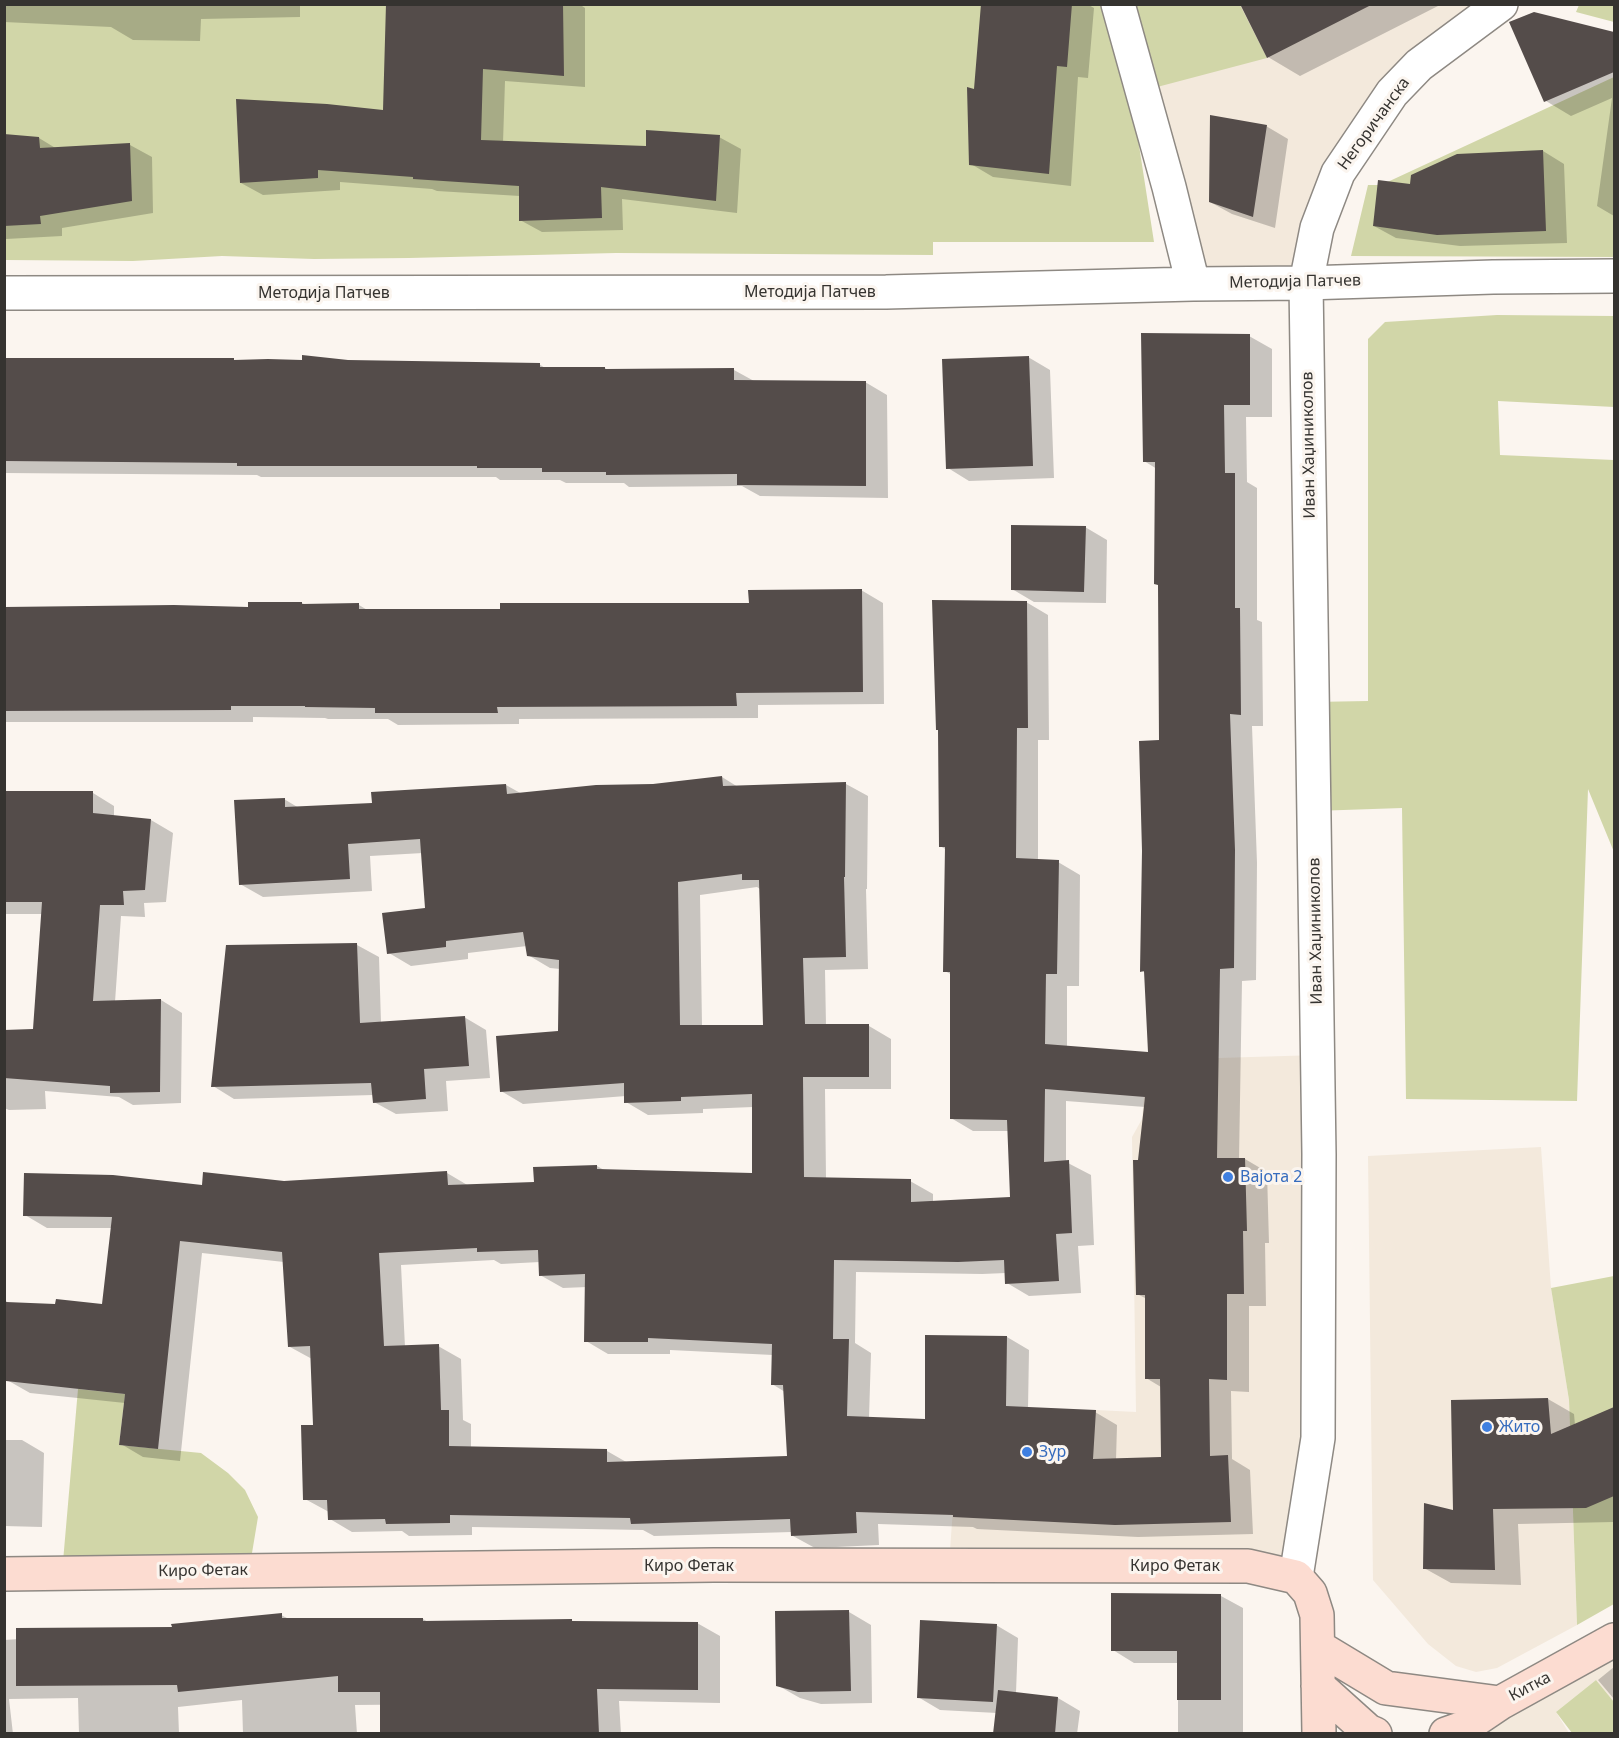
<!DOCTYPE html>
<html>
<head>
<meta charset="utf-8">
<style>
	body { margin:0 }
	#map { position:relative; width:1619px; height:1738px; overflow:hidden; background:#fbf5ef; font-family:"Noto Sans",sans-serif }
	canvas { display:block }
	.frame { position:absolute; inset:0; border:6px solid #353330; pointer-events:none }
</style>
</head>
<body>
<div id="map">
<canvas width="1619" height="1738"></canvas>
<div class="frame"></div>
</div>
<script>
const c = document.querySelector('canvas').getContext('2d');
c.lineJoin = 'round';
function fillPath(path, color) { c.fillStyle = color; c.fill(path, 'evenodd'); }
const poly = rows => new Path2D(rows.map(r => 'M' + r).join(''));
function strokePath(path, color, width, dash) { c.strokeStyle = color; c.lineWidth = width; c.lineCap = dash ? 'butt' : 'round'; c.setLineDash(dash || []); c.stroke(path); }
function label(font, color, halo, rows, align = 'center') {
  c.font = font + ' "Noto Sans",sans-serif'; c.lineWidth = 6; c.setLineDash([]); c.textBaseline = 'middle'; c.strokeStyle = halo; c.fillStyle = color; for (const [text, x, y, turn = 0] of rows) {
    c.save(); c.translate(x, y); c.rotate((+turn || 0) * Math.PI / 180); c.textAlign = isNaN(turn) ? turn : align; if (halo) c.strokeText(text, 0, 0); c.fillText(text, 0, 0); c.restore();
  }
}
const built = poly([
	[1118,5,1501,5,1392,93,1306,283,1193,284],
	[1148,1052,1218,1058,1318,1055,1296,1577,949,1565,953,1508,1096,1410,1136,1412,1132,1137,1142,1119],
	[1541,1147,1551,1288,1569,1400,1577,1625,1497,1668,1476,1672,1456,1666,1428,1644,1373,1580,1368,1156],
	[1614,1640,1614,1702,1596,1680,1556,1712,1569,1733,1446,1734]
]);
const green = poly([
	[5,4,1115,5,1129,81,1154,242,933,242,933,255,616,253,409,258,314,259,222,256,133,261,5,260],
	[1118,5,1240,5,1267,58,1142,91],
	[1579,5,1614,5,1614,22,1576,12],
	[1614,77,1614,257,1351,256,1368,185,1381,185],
	[1497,315,1614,316,1614,407,1498,401,1500,455,1614,460,1614,852,1588,789,1577,1101,1406,1099,1402,808,1314,811,1313,702,1368,701,1368,339,1385,322],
	[1614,1276,1614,1604,1577,1625,1569,1400,1551,1288],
	[78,1389,125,1394,119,1445,201,1453,228,1473,245,1490,258,1517,249,1571,62,1573],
	[1596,1680,1614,1702,1614,1733,1572,1733,1556,1712]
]);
const shadow = poly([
	[4,4,300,4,300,17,201,19,200,41,133,40,111,27,4,22],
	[388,4,579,4,585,8,585,87,505,81,503,143,647,147,719,137,741,149,737,213,622,199,623,230,542,232,520,220,520,196,437,191,432,189,340,182,340,190,263,195,241,183,384,112],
	[983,4,1087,4,1094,8,1088,78,1078,77,1071,186,993,177,971,164],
	[1241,4,1437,4,1438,6,1300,76,1268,57],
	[1534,13,1614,34,1614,216,1597,206,1612,98,1571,116,1546,101],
	[1266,126,1288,139,1275,228,1232,214,1210,202],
	[4,136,39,138,57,149,130,145,152,157,153,213,62,228,62,236,6,239],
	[1543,151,1564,164,1567,243,1460,246,1396,238,1374,226,1411,185],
	[1249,336,1272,349,1272,417,1246,417,1247,482,1257,488,1257,620,1262,622,1263,726,1252,726,1257,863,1256,980,1242,981,1239,1160,1245,1159,1267,1172,1269,1243,1265,1243,1266,1306,1249,1306,1249,1392,1231,1391,1232,1459,1250,1470,1253,1534,1138,1537,977,1529,973,1527,878,1524,879,1545,815,1548,793,1536,792,1532,654,1536,643,1530,472,1527,472,1535,409,1536,402,1531,352,1532,330,1519,329,1512,305,1499,315,1427,312,1359,290,1347,284,1262,202,1253,180,1461,143,1457,121,1444,125,1403,30,1393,7,1380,7,1375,4,1374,4,1300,11,1304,104,1306,112,1228,47,1228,25,1215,203,1186,447,1173,469,1186,536,1183,597,1166,604,1170,754,1175,753,1107,703,1109,703,1113,648,1115,626,1102,626,1096,523,1104,501,1091,559,1033,560,969,550,968,528,955,527,946,468,953,468,959,411,966,389,953,427,910,423,853,370,856,372,891,263,897,240,884,284,799,299,808,373,805,506,785,522,794,653,786,722,777,738,787,846,784,868,796,867,889,866,889,868,969,825,970,826,1026,869,1026,891,1039,891,1089,825,1089,826,1179,910,1181,933,1194,933,1202,1012,1198,1009,1131,973,1131,951,1118,952,975,945,971,947,850,940,846,1026,602,1048,615,1049,740,1038,740,1038,861,1058,862,1080,875,1079,986,1067,986,1067,1047,1150,1054,1146,973,1141,971,1161,742,1157,469,1144,461],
	[757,887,760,889,764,1026,702,1026,700,895],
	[1066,1101,1145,1107,1139,1162,1137,1294,1147,1299,1146,1378,1161,1387,1163,1459,1116,1460,1117,1425,1095,1412,1028,1409,1029,1350,1007,1337,927,1420,869,1418,871,1353,855,1343,856,1272,982,1274,1006,1273,1007,1283,1029,1296,1081,1293,1078,1246,1094,1245,1091,1175,1066,1162],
	[494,1260,501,1264,540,1262,540,1275,563,1288,587,1287,586,1341,608,1354,670,1354,670,1350,773,1355,772,1384,785,1392,789,1458,628,1463,607,1451,471,1448,471,1424,463,1420,461,1359,438,1346,405,1347,401,1265],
	[1028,357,1050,370,1054,478,969,481,948,468],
	[4,358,233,359,237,362,539,364,545,368,605,368,609,371,734,370,754,381,865,382,887,395,888,498,760,496,742,486,629,487,624,483,566,483,560,480,500,480,496,477,261,477,257,475,4,473],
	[1085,527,1107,540,1106,603,1034,602,1012,589],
	[861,590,883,603,884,704,758,705,758,718,519,719,519,724,398,725,388,719,328,719,325,718,253,717,253,722,4,722,4,608,249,608,249,603,302,603,306,605,359,605,369,611,501,610,750,604],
	[4,793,93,793,114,806,114,817,151,820,173,833,166,902,144,903,145,917,121,916,115,1002,161,1000,182,1013,181,1103,133,1105,119,1097,45,1091,46,1109,9,1110,4,1108,4,1032,34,1031,43,914,4,914],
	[357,945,379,957,381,1023,464,1017,486,1030,490,1078,446,1081,448,1111,396,1114,374,1102,373,1095,234,1099,213,1086],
	[1548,1399,1574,1414,1575,1425,1614,1408,1614,1522,1518,1524,1521,1585,1451,1583,1424,1568,1455,1511],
	[4,1440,22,1440,44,1453,42,1527,4,1526],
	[1112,1595,1221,1596,1243,1608,1243,1734,1178,1734,1178,1663,1134,1663,1113,1650],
	[849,1612,871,1625,872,1703,821,1704,800,1698,777,1685],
	[281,1615,291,1620,423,1619,428,1622,571,1620,576,1623,697,1623,720,1636,720,1703,619,1701,621,1734,459,1734,458,1704,355,1705,357,1734,243,1734,242,1700,178,1707,179,1734,79,1734,78,1698,9,1699,13,1734,4,1734,4,1640,173,1629],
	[996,1625,1018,1638,1016,1693,1058,1698,1080,1711,1077,1734,995,1734,997,1713,940,1710,918,1697],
	[1614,1667,1614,1699,1598,1680]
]);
const building = poly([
	[386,4,563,4,564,76,483,69,481,140,646,146,646,130,720,135,716,201,601,187,602,218,519,221,519,186,413,179,413,177,318,170,318,178,240,183,236,99,327,104,383,110],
	[981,4,1072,4,1067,67,1057,66,1049,174,969,165,967,87,974,89],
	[1240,4,1373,4,1267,58],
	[1534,12,1614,32,1614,72,1544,102,1509,22],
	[1210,115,1267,125,1253,217,1209,202],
	[4,134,39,137,40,148,130,143,132,201,40,216,41,224,4,226],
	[1543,150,1546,231,1437,235,1373,226,1378,180,1410,184,1411,175,1457,154],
	[1141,333,1250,334,1250,405,1224,405,1225,473,1235,473,1235,608,1240,608,1241,715,1230,714,1235,850,1234,968,1220,969,1217,1158,1245,1158,1247,1231,1243,1231,1244,1294,1227,1294,1227,1380,1209,1379,1210,1456,1228,1455,1231,1522,1115,1525,953,1517,953,1515,856,1512,857,1533,791,1536,790,1519,631,1524,630,1518,450,1515,450,1523,386,1524,385,1519,328,1520,327,1500,303,1500,301,1425,313,1425,310,1346,288,1347,282,1252,180,1241,158,1449,119,1445,125,1394,6,1381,6,1302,55,1304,56,1299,102,1304,112,1217,23,1216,24,1173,113,1175,202,1185,203,1172,284,1181,447,1171,448,1185,534,1182,533,1167,597,1165,597,1169,752,1173,752,1094,681,1097,681,1101,624,1103,624,1083,500,1092,496,1036,558,1031,559,960,527,956,523,932,446,941,446,947,387,954,382,913,425,908,420,839,348,844,350,879,239,885,234,800,285,798,285,807,372,803,371,792,506,784,507,794,596,785,653,784,722,776,723,786,846,782,845,877,844,877,846,957,803,958,805,1024,869,1024,869,1077,803,1077,804,1177,911,1179,911,1202,1010,1197,1007,1120,950,1119,950,972,943,972,945,847,939,847,938,730,936,730,932,600,1027,601,1028,728,1017,728,1016,858,1059,860,1057,974,1046,974,1045,1044,1148,1052,1144,971,1140,972,1142,851,1139,741,1159,740,1158,585,1154,584,1155,462,1143,462],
	[742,874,742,880,759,880,763,1025,680,1025,678,882],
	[1045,1089,1145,1097,1138,1160,1133,1160,1136,1295,1145,1295,1145,1379,1160,1379,1161,1457,1093,1459,1096,1410,1006,1406,1007,1336,925,1335,925,1419,847,1416,849,1339,833,1339,834,1260,958,1262,1004,1260,1005,1284,1059,1281,1056,1234,1072,1233,1069,1160,1044,1162],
	[477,1248,477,1252,538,1250,539,1276,585,1274,584,1342,648,1342,648,1338,772,1344,771,1385,783,1385,787,1456,607,1462,607,1449,449,1446,449,1410,441,1410,439,1344,384,1346,379,1253],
	[302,355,348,360,540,363,540,367,605,367,605,369,734,368,734,380,866,381,866,486,737,485,737,474,606,475,606,472,542,472,542,468,477,468,477,466,237,466,237,463,4,461,4,358,234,358,234,360,268,359,302,360],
	[1029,356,1033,466,946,469,942,359],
	[1011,525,1086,526,1084,592,1011,590],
	[862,589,863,692,736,693,737,706,497,707,498,713,375,713,375,708,305,707,305,706,231,706,231,710,4,711,4,607,174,605,248,607,248,602,302,602,302,604,359,603,359,609,500,609,500,603,749,603,748,590],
	[4,791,93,791,93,813,151,819,145,890,123,891,124,905,100,905,93,1001,161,999,160,1092,110,1093,110,1086,4,1078,4,1030,33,1029,42,902,4,902],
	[357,943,360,1023,465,1016,469,1066,424,1069,426,1099,373,1103,371,1083,211,1087,226,945],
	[1548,1398,1551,1434,1614,1407,1614,1496,1586,1508,1493,1509,1495,1570,1423,1569,1424,1503,1453,1510,1451,1400],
	[1111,1593,1221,1594,1221,1700,1177,1700,1177,1651,1111,1651],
	[849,1610,851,1691,798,1692,776,1686,775,1611],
	[282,1613,282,1618,423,1618,423,1621,572,1619,572,1621,698,1622,698,1690,597,1689,599,1734,380,1734,380,1692,338,1692,338,1676,178,1692,177,1685,16,1686,16,1628,172,1627,171,1624],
	[920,1620,997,1624,993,1702,917,1698],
	[998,1690,1058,1697,1055,1734,993,1734]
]);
const street = poly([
	[1118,4,1169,187,1193,284],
	[4,293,886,292,1193,284,1306,283,1493,277,1614,276],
	[1296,1577,1318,1438,1319,1154,1306,283,1317,228,1338,173,1392,93,1419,65,1501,4]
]);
const secondary = poly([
	[4,1574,714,1565,1248,1566,1296,1577,1310,1593,1317,1615,1319,1734],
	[1318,1647,1386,1688,1500,1703],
	[1318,1686,1368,1731,1375,1734],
	[1446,1734,1463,1728,1500,1703,1614,1640]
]);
const markers = [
	[1228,1177,6,"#3f7fe0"],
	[1487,1427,6,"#3f7fe0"],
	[1027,1452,6,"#3f7fe0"]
];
const streetNames = [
	["Негоричанска",1374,124,-54],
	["Методија Патчев",1295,282,-1],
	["Методија Патчев",810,292],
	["Методија Патчев",324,293],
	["Иван Хаџиниколов",1309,445,-91],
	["Иван Хаџиниколов",1316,931,-91],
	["Киро Фетак",689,1566],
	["Киро Фетак",1175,1566],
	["Киро Фетак",203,1571,-1],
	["Китка",1530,1687,-28]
];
const shopNames = [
	["Вајота 2",1240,1177],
	["Жито",1499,1427],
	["Зур",1039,1452]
];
fillPath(built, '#f3e9dc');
fillPath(green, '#d1d6a8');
fillPath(shadow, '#0003');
fillPath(building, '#544c4a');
strokePath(street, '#8e8983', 36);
strokePath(secondary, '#8e8983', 36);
strokePath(street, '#fff', 33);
strokePath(secondary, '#fcdcd1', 33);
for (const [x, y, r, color] of markers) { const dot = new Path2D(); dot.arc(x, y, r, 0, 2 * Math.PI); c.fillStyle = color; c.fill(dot); strokePath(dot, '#fbf5ef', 2); }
label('16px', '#353330', '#fbf5ef', streetNames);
label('16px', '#366cbe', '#fbf5ef', shopNames, 'left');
</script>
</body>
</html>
